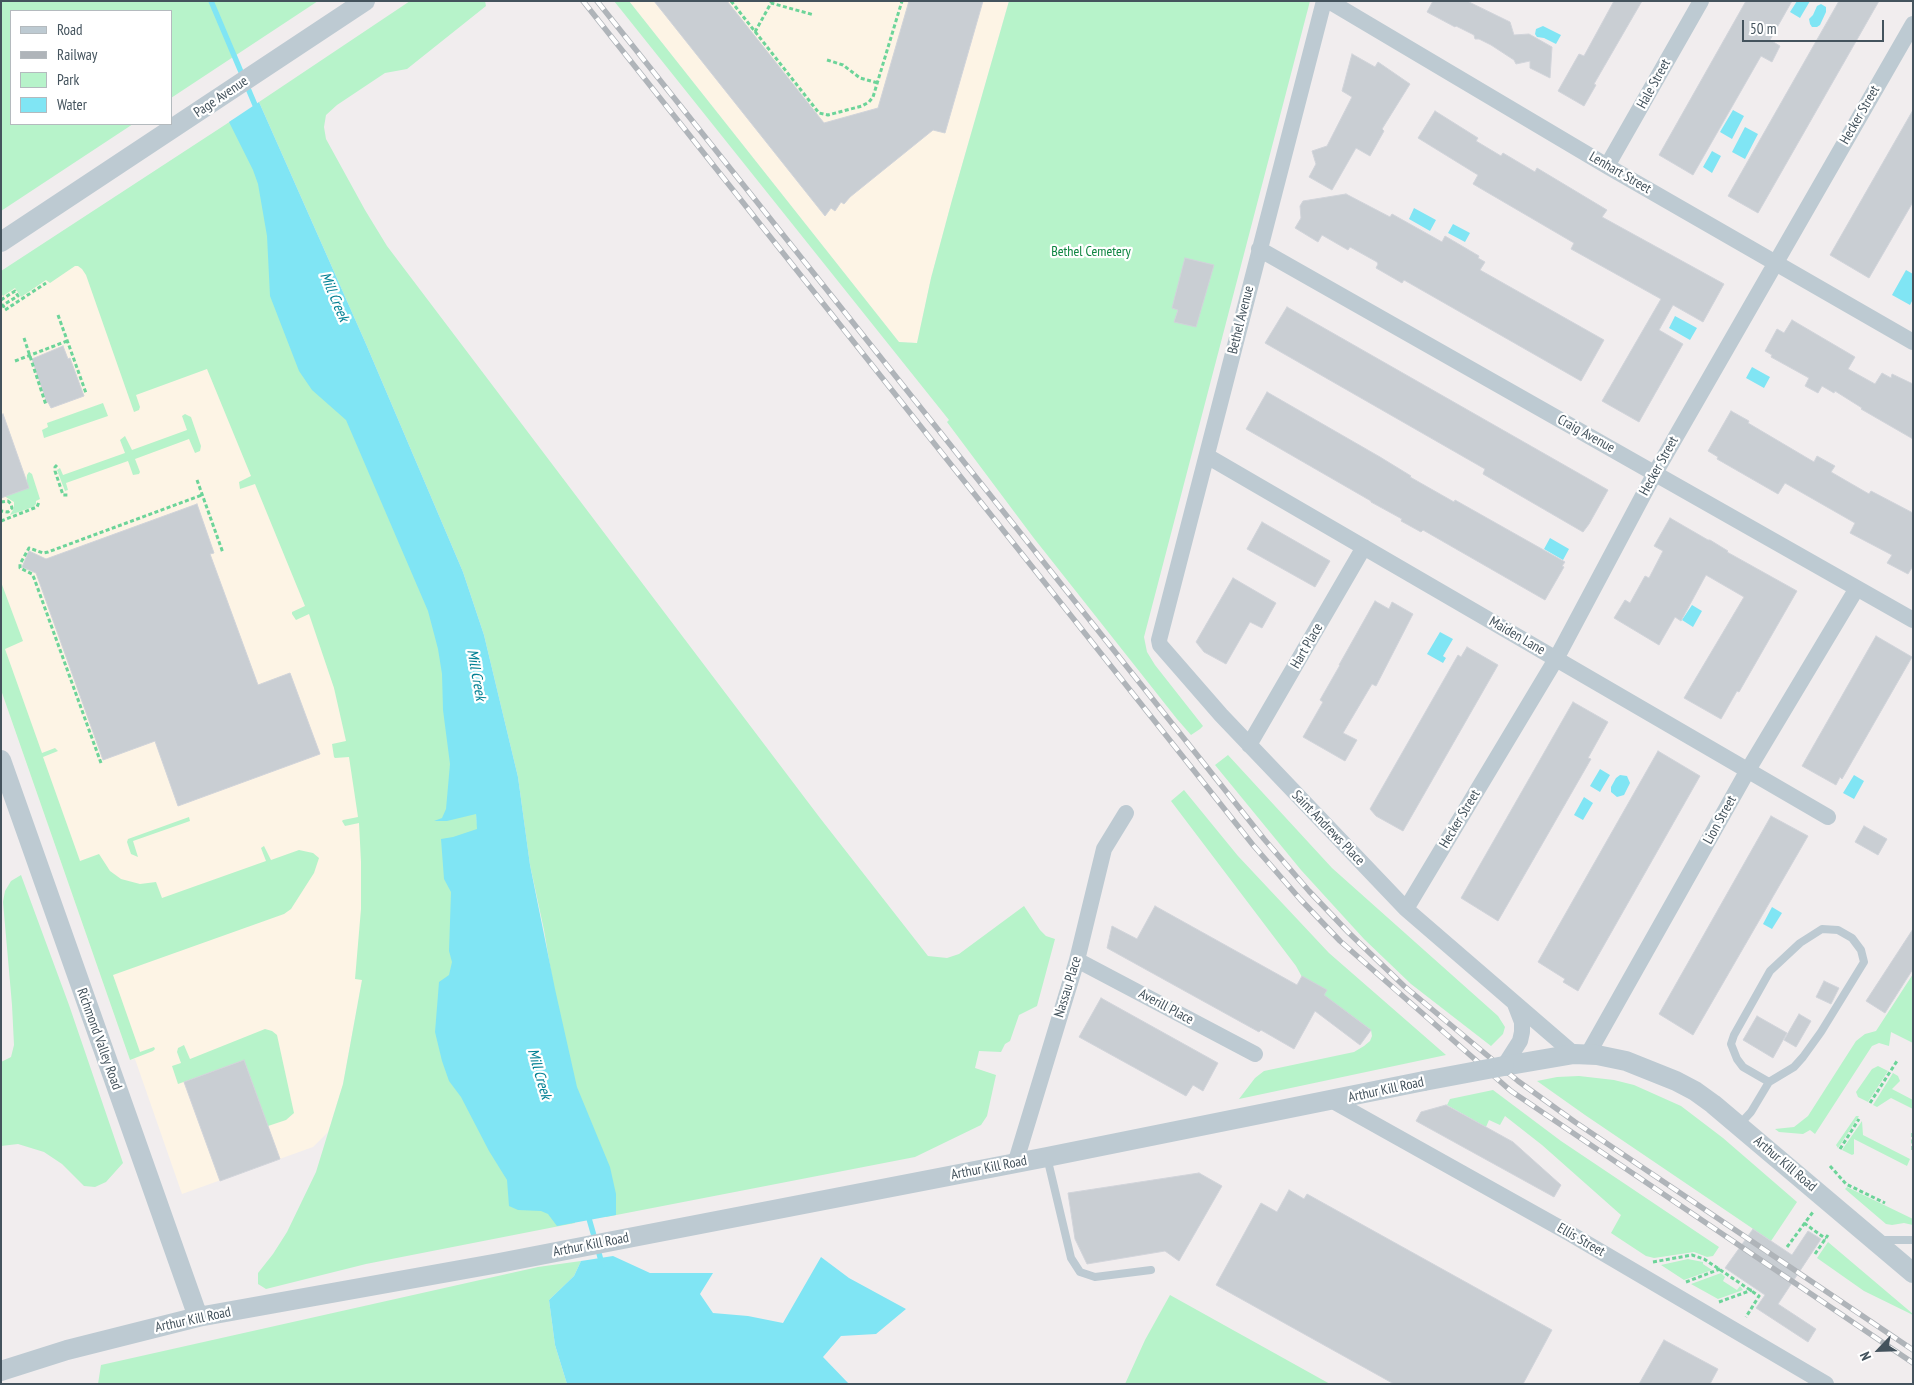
<!DOCTYPE html>
<html>
<head>
<meta charset="utf-8">
<style>
	body { margin:0 }
	#map { position:relative; width:1914px; height:1385px; overflow:hidden; background:#f1edee; font-family:"PT Sans Narrow",sans-serif }
	canvas { display:block }
	.frame { position:absolute; inset:0; border:2px solid #44535d; pointer-events:none }
	.legend { position:absolute; left:10px; top:10px; width:162px; height:115px; box-sizing:border-box; background:#fff; border:1px solid #b4babe; margin:0; padding:6px 9px; list-style:none; font-size:15px; color:#44535d }
	.legend li { display:flex; align-items:center; gap:10px; height:25px }
	.legend b { width:25px; border:1px solid #b4babe }
	.north { position:absolute; left:1854px; top:1325px; width:50px; height:50px; -webkit-text-stroke:4px #fff; paint-order:stroke; rotate:246deg; font-size:14px; font-weight:700; line-height:20px; text-align:center; color:#44535d }
	.north::after { content:''; display:block; margin:auto; width:18px; height:22px; background:#44535d; clip-path:polygon(50% 0,100% 100%,50% 72%,0 100%) }
	.scale { position:absolute; left:1742px; top:20px; width:142px; height:22px; box-sizing:border-box; border:2px solid #44535d; border-top:0; padding-left:6px; font-size:15px; line-height:18px; white-space:nowrap; color:#44535d; -webkit-text-stroke:4px #fff; paint-order:stroke }
</style>
</head>
<body>
<div id="map">
<canvas width="1914" height="1385"></canvas>
<div class="frame"></div>
<ul class="legend">
<li><b style="height:6px;background:#bdcad2"></b>Road</li>
<li><b style="height:6px;background:#afb4b9"></b>Railway</li>
<li><b style="height:14px;background:#b7f3ca"></b>Park</li>
<li><b style="height:14px;background:#80e5f4"></b>Water</li>
</ul>
<div class="north">N</div>
<div class="scale">50 m</div>
</div>
<script>
const c = document.querySelector('canvas').getContext('2d');
c.lineJoin = 'round';
function fillPath(path, color) { c.fillStyle = color; c.fill(path, 'evenodd'); }
const poly = rows => new Path2D(rows.map(r => 'M' + r).join(''));
function strokePath(path, color, width, dash) { c.strokeStyle = color; c.lineWidth = width; c.lineCap = dash ? 'butt' : 'round'; c.setLineDash(dash || []); c.stroke(path); }
function label(font, color, halo, rows, align = 'center') {
  c.font = font + ' "PT Sans Narrow",sans-serif'; c.lineWidth = 4.5; c.setLineDash([]); c.textBaseline = 'middle'; c.strokeStyle = halo; c.fillStyle = color; for (const [text, x, y, turn = 0] of rows) {
    c.save(); c.translate(x, y); c.rotate((+turn || 0) * Math.PI / 180); c.textAlign = isNaN(turn) ? turn : align; if (halo) c.strokeText(text, 0, 0); c.fillText(text, 0, 0); c.restore();
  }
}
const commercial = poly([
	[629,1,1009,1,952,200,931,278,917,343,899,342],
	[73,260,210,362,320,623,368,835,362,979,343,1084,328,1132,313,1147,182,1194,135,1059,130,1060,1,690,1,288]
]);
const green = poly([
	[1,1,318,1,171,98,171,11,11,11,11,124,133,124,1,211],
	[410,1,485,1,486,6,407,69,385,73,337,105,326,115,324,127,326,139,365,210,387,246,820,818,928,956,947,958,959,954,1024,906,1040,930,1046,936,1055,939,1037,1006,1019,1015,1010,1041,1005,1044,1001,1052,979,1051,975,1068,996,1075,987,1116,981,1125,915,1157,606,1217,574,1108,544,930,530,865,518,777,484,635,463,572,366,344,259,102],
	[614,1,629,1,899,342,917,343,931,278,952,200,1009,1,1310,1,1144,637,1147,652,1155,665,1203,726,1200,729,1191,735,1177,719,1033,537,947,422,949,420],
	[234,119,429,585,476,814,477,824,575,1223,366,1264,266,1289,258,1284,258,1273,273,1254,287,1232,316,1172,343,1084,362,980,355,979,361,909,361,862,359,823,345,826,342,821,343,820,358,817,349,757,335,758,334,757,332,744,346,741,334,688,309,614,296,620,292,614,292,612,305,606,255,484,240,489,239,482,251,476,207,369,136,395,140,407,139,410,134,412,86,275,82,269,78,266,75,266,50,283,46,280,21,297,15,288,3,296,1,293,1,271],
	[103,403,108,416,44,438,42,430,48,427,47,423],
	[185,414,191,417,201,446,200,451,195,453,189,439,135,459,140,472,139,474,133,475,128,461,66,483,68,490,65,491,57,470,60,468,63,475,125,453,120,440,125,436,132,450,187,430,182,416],
	[29,472,32,474,40,499,36,501,36,504,33,507,10,515,14,508,14,502,4,496,26,486,27,475],
	[1,582,23,641,5,649,42,753,55,748,58,751,43,757,80,861,99,854,110,871,121,879,140,884,156,882,162,898,266,861,261,848,264,846,271,860,299,850,313,853,319,858,314,873,291,909,284,914,113,975,140,1052,154,1047,155,1049,153,1051,130,1060,1,690],
	[1228,755,1332,868,1498,1016,1505,1027,1503,1034,1491,1046,1411,984,1364,939,1301,870,1215,765],
	[1184,790,1238,856,1329,953,1446,1055,1239,1099,1255,1078,1264,1071,1354,1052,1364,1046,1370,1041,1372,1036,1371,1030,1323,996,1302,977,1296,966,1171,801],
	[189,817,190,821,133,841,138,857,131,854,127,842,128,839],
	[21,875,69,1005,123,1163,106,1182,95,1187,84,1186,62,1164,44,1152,18,1144,1,1146,1,1062,11,1057,14,1045,12,1005,3,902,5,891,11,881],
	[1913,974,1913,1043,1891,1032,1889,1046,1879,1043,1872,1046,1815,1134,1810,1130,1803,1134,1779,1132,1775,1129,1794,1127,1808,1116,1856,1041,1865,1034,1876,1031],
	[265,1029,272,1031,277,1035,294,1113,286,1120,268,1126,244,1060,178,1084,172,1066,181,1063,177,1052,178,1048,184,1045,190,1059],
	[1878,1066,1888,1071,1868,1102,1858,1097,1856,1092,1872,1069],
	[1893,1073,1898,1076,1900,1081,1892,1089,1913,1100,1913,1109,1891,1098,1877,1107,1873,1105],
	[1579,1076,1614,1080,1634,1085,1681,1106,1723,1138,1797,1202,1771,1241,1585,1115,1537,1081,1557,1077],
	[1493,1090,1561,1141,1719,1247,1713,1256,1707,1257,1694,1252,1654,1258,1646,1256,1611,1233,1621,1215,1542,1145,1505,1116,1500,1125,1489,1120,1486,1127,1447,1105,1450,1099],
	[1856,1116,1859,1116,1838,1148,1836,1145],
	[1862,1121,1863,1135,1910,1159,1907,1166,1854,1139,1854,1154,1852,1155,1842,1150],
	[1847,1187,1913,1219,1913,1225,1904,1223,1892,1225,1886,1224,1845,1189],
	[1828,1242,1913,1314,1913,1315,1864,1291,1817,1258],
	[1688,1259,1703,1262,1703,1264,1712,1270,1684,1280,1661,1265],
	[581,1261,574,1276,549,1300,555,1345,567,1384,98,1384,101,1365,538,1267],
	[1721,1273,1725,1277,1723,1281,1737,1290,1740,1286,1743,1290,1718,1299,1691,1284],
	[1170,1295,1330,1384,1125,1384,1145,1340]
]);
const water = poly([
	[1797,1,1810,1,1800,18,1790,12],
	[1821,4,1826,7,1826,12,1820,25,1817,27,1812,27,1810,24,1809,19,1813,15,1817,6],
	[1543,26,1561,35,1556,44,1544,38,1537,37,1535,34,1536,29],
	[259,102,366,344,463,572,484,635,518,777,530,865,555,989,577,1087,610,1167,616,1194,616,1215,557,1226,548,1214,541,1211,518,1210,509,1206,507,1180,489,1151,461,1097,449,1081,442,1061,435,1032,439,982,449,975,452,962,449,951,451,892,444,879,441,839,453,837,477,829,476,814,447,821,434,821,442,818,446,809,450,764,443,710,442,674,438,649,428,611,346,420,312,390,299,371,270,296,267,236,258,184,253,170,229,122],
	[1733,110,1744,116,1732,139,1720,132],
	[1745,127,1758,134,1745,159,1732,152],
	[1712,151,1721,156,1712,173,1703,167],
	[1414,208,1436,220,1430,231,1409,219],
	[1453,224,1470,233,1465,242,1448,233],
	[1906,270,1913,274,1913,299,1910,305,1892,295],
	[1675,316,1697,328,1690,340,1669,328],
	[1752,367,1770,377,1764,388,1746,378],
	[1550,538,1569,549,1563,560,1544,549],
	[1692,605,1702,611,1693,627,1682,620],
	[1440,632,1453,639,1443,656,1446,658,1443,663,1427,654],
	[1600,769,1610,775,1600,792,1590,786],
	[1620,775,1627,776,1630,783,1624,795,1617,797,1611,792,1611,787,1616,778],
	[1854,775,1864,781,1854,799,1843,793],
	[1584,797,1593,803,1583,820,1574,815],
	[1772,907,1782,913,1772,929,1763,924],
	[613,1256,650,1273,713,1273,700,1294,713,1313,748,1316,783,1323,821,1257,849,1278,906,1309,876,1334,841,1336,823,1357,849,1384,567,1384,555,1345,549,1300,574,1276,581,1261]
]);
const stream = poly([
	[211,1,258,112],
	[588,1215,602,1264]
]);
const building = poly([
	[654,1,727,1,824,123,878,108,909,1,983,1,945,133,933,130,850,197,844,204,841,202,835,211,831,208,825,216,654,1],
	[1433,1,1467,1,1510,22,1514,35,1529,34,1552,47,1550,78,1530,68,1530,61,1516,64,1514,60,1491,45,1479,39,1475,39,1474,35,1456,26,1455,27,1427,12,1433,1],
	[1614,1,1642,1,1594,84,1596,85,1584,106,1558,91,1579,54,1584,56,1614,1],
	[1746,1,1792,1,1770,40,1780,46,1772,62,1761,56,1693,175,1659,155,1746,1],
	[1839,1,1879,1,1758,213,1728,196,1839,1],
	[1352,54,1375,67,1378,62,1410,84,1382,129,1384,131,1370,156,1356,148,1332,190,1309,177,1316,164,1312,151,1327,146,1352,97,1342,91,1352,54],
	[1913,110,1913,202,1869,278,1830,255,1913,110],
	[1435,111,1478,138,1476,141,1501,156,1503,153,1535,172,1537,168,1607,210,1602,217,1724,284,1703,322,1673,305,1659,330,1683,344,1639,422,1602,401,1661,299,1571,249,1574,243,1473,184,1478,175,1418,138,1435,111],
	[1346,194,1390,217,1392,214,1442,242,1445,236,1479,256,1478,258,1485,262,1480,270,1604,340,1581,381,1404,280,1402,283,1376,268,1378,264,1377,262,1350,247,1348,250,1322,235,1318,242,1295,228,1301,218,1300,206,1303,201,1346,194],
	[1185,258,1214,265,1196,327,1174,322,1178,310,1172,308,1185,258],
	[1287,307,1608,490,1589,524,1583,532,1483,474,1485,469,1265,343,1287,307],
	[1792,320,1855,357,1848,369,1875,384,1882,373,1891,378,1892,374,1913,384,1913,439,1861,409,1862,408,1835,391,1834,393,1822,386,1818,393,1805,386,1809,378,1771,357,1772,355,1765,351,1777,329,1784,333,1792,320],
	[63,346,68,359,70,358,84,396,51,408,48,402,47,403,32,359,63,346],
	[1267,392,1380,457,1411,476,1410,477,1454,502,1455,500,1565,562,1562,566,1564,567,1545,600,1423,530,1421,532,1401,521,1402,519,1371,502,1371,501,1246,429,1267,392],
	[1731,411,1749,421,1748,423,1814,462,1817,456,1835,466,1831,472,1869,494,1871,491,1913,513,1913,566,1908,574,1887,563,1892,555,1850,533,1855,523,1785,483,1778,494,1717,459,1718,457,1708,451,1731,411],
	[3,414,29,488,1,498,1,415,3,414],
	[197,504,214,553,210,554,258,685,290,673,320,754,178,806,155,741,103,760,36,573,22,567,29,551,46,559,197,504],
	[1670,518,1708,540,1710,540,1728,551,1727,552,1797,591,1739,692,1737,691,1721,719,1684,698,1744,597,1706,575,1681,621,1675,617,1659,645,1614,618,1625,600,1630,603,1645,576,1649,578,1663,551,1654,546,1670,518],
	[1262,522,1330,561,1315,587,1247,549,1262,522],
	[1233,578,1276,603,1262,628,1250,622,1226,664,1204,652,1196,642,1233,578],
	[1375,601,1389,609,1392,602,1413,614,1376,686,1372,684,1343,733,1357,740,1345,761,1303,737,1323,702,1320,700,1340,665,1339,665,1375,601],
	[1876,636,1912,657,1842,779,1840,777,1836,785,1802,766,1876,636],
	[1467,647,1498,665,1403,831,1376,816,1370,809,1458,655,1461,657,1467,647],
	[1573,702,1608,722,1588,758,1591,759,1498,921,1461,898,1573,702],
	[1658,751,1700,776,1578,991,1563,982,1565,979,1538,962,1658,751],
	[1771,816,1808,836,1693,1035,1659,1014,1771,816],
	[1864,826,1887,839,1878,855,1855,842,1864,826],
	[1155,906,1297,985,1302,976,1327,990,1324,995,1371,1030,1360,1045,1315,1011,1294,1049,1261,1030,1259,1032,1107,948,1112,926,1137,939,1155,906],
	[1913,929,1913,969,1885,1013,1866,1001,1913,929],
	[1824,981,1839,988,1831,1004,1816,997,1824,981],
	[1101,998,1218,1063,1203,1091,1193,1085,1186,1096,1079,1037,1101,998],
	[1799,1014,1811,1021,1796,1047,1784,1040,1799,1014],
	[1757,1016,1787,1033,1773,1058,1743,1040,1757,1016],
	[244,1060,280,1159,220,1181,184,1082,244,1060],
	[1446,1105,1513,1142,1561,1185,1554,1197,1416,1121,1421,1112,1446,1105],
	[1199,1173,1222,1186,1179,1261,1165,1251,1087,1264,1075,1239,1068,1193,1199,1173],
	[1289,1190,1304,1199,1307,1194,1552,1330,1523,1384,1394,1384,1216,1285,1261,1203,1277,1212,1289,1190],
	[1753,1229,1792,1255,1808,1231,1821,1239,1778,1304,1816,1329,1808,1342,1756,1308,1765,1295,1725,1268,1753,1229],
	[1664,1340,1718,1369,1710,1384,1639,1384,1664,1340]
]);
const path = poly([
	[731,1,819,113,828,115,862,106,869,102,873,97,902,1],
	[755,32,771,3,814,15],
	[827,60,843,65,860,78,878,83],
	[1,300,15,291,18,296,3,305,5,310,46,283],
	[58,315,86,393],
	[24,338,46,405],
	[15,361,67,341],
	[57,465,55,467,55,471,63,495,68,495],
	[197,480,223,553],
	[1,502,8,501,11,504,12,508,8,512,1,511],
	[1,521,37,507,39,502],
	[101,763,34,578,32,574,20,568,20,564,29,548,43,553,48,552,202,495],
	[1870,1103,1897,1061],
	[1913,1133,1913,1151],
	[1840,1149,1859,1119],
	[1830,1166,1846,1184,1885,1203],
	[1804,1223,1826,1239],
	[1787,1247,1813,1212],
	[1815,1254,1828,1235],
	[1653,1262,1692,1255,1704,1259,1759,1296,1746,1317],
	[1686,1282,1720,1269],
	[1719,1302,1752,1290]
]);
const service = poly([
	[1739,1125,1751,1112,1769,1082,1794,1067,1803,1057,1821,1032,1864,962,1861,950,1852,938,1838,930,1822,929,1800,943,1770,971,1734,1035,1731,1044,1737,1059,1743,1067,1769,1082],
	[1047,1157,1071,1258,1080,1272,1095,1277,1151,1270],
	[1880,1240,1913,1240]
]);
const minor = poly([
	[1324,1,1159,640,1160,645,1221,715,1406,909,1574,1054],
	[1329,1,1607,166,1913,342],
	[1607,166,1701,1],
	[1259,249,1913,620],
	[1207,456,1828,817],
	[1249,745,1364,547],
	[1406,909,1556,659,1655,473,1913,24],
	[1077,960,1255,1054],
	[1588,1054,1748,770,1857,588],
	[1504,1066,1520,1041,1522,1032,1522,1022,1515,1004],
	[1333,1101,1569,1233,1826,1384],
	[1015,1164,1077,960,1104,849,1126,813]
]);
const tertiary = poly([
	[1,242,365,1],
	[1,760,198,1317],
	[1504,1066,1574,1054,1597,1055,1626,1061,1676,1081,1695,1091,1713,1104,1913,1273],
	[1,1371,67,1350,198,1317,499,1263,1047,1157,1424,1081]
]);
const rail = poly([
	[583,1,1253,845,1300,899,1340,941,1511,1091,1913,1363],
	[597,1,1264,839,1309,891,1348,932,1404,986,1518,1081,1575,1122,1913,1350]
]);
const tertiaryBridge = poly([
	[1424,1081,1504,1066]
]);
const streetNames = [
	["Hale Street",1654,84,-61],
	["Page Avenue",221,97,-34],
	["Hecker Street",1860,115,-60],
	["Lenhart Street",1620,173,30],
	["Bethel Avenue",1241,320,-76],
	["Craig Avenue",1586,434,29],
	["Hecker Street",1659,466,-61],
	["Maiden Lane",1517,636,30],
	["Hart Place",1307,646,-60],
	["Hecker Street",1460,819,-59],
	["Lion Street",1720,820,-61],
	["Saint Andrews Place",1328,828,46],
	["Nassau Place",1068,987,-73],
	["Averill Place",1166,1007,28],
	["Richmond Valley Road",99,1039,70],
	["Arthur Kill Road",1386,1090,-12],
	["Arthur Kill Road",1785,1164,40],
	["Arthur Kill Road",989,1168,-11],
	["Ellis Street",1581,1240,30],
	["Arthur Kill Road",591,1245,-11],
	["Arthur Kill Road",193,1320,-12]
];
const parkNames = [
	["Bethel Cemetery",1091,252]
];
const waterNames = [
	["Mill Creek",334,297,67],
	["Mill Creek",476,675,80],
	["Mill Creek",539,1074,74]
];
fillPath(commercial, '#fdf4e5');
fillPath(green, '#b7f3ca');
fillPath(water, '#80e5f4');
strokePath(stream, '#80e5f4', 5.5);
fillPath(building, '#c9ced3');
strokePath(building, '#d1d4da', 1);
strokePath(path, '#6cd499', 3, [4, 2.5]);
strokePath(service, '#bdcad2', 8);
strokePath(minor, '#bdcad2', 16);
strokePath(tertiary, '#bdcad2', 20);
strokePath(rail, '#afb4b9', 5.5);
strokePath(rail, '#fff', 4, [11]);
strokePath(tertiaryBridge, '#bdcad2', 20);
label('14px', '#44535d', '#fff', streetNames);
label('14px', '#0e8541', '#fff', parkNames);
label('italic 15px', '#038093', '#fff', waterNames);
</script>
</body>
</html>
